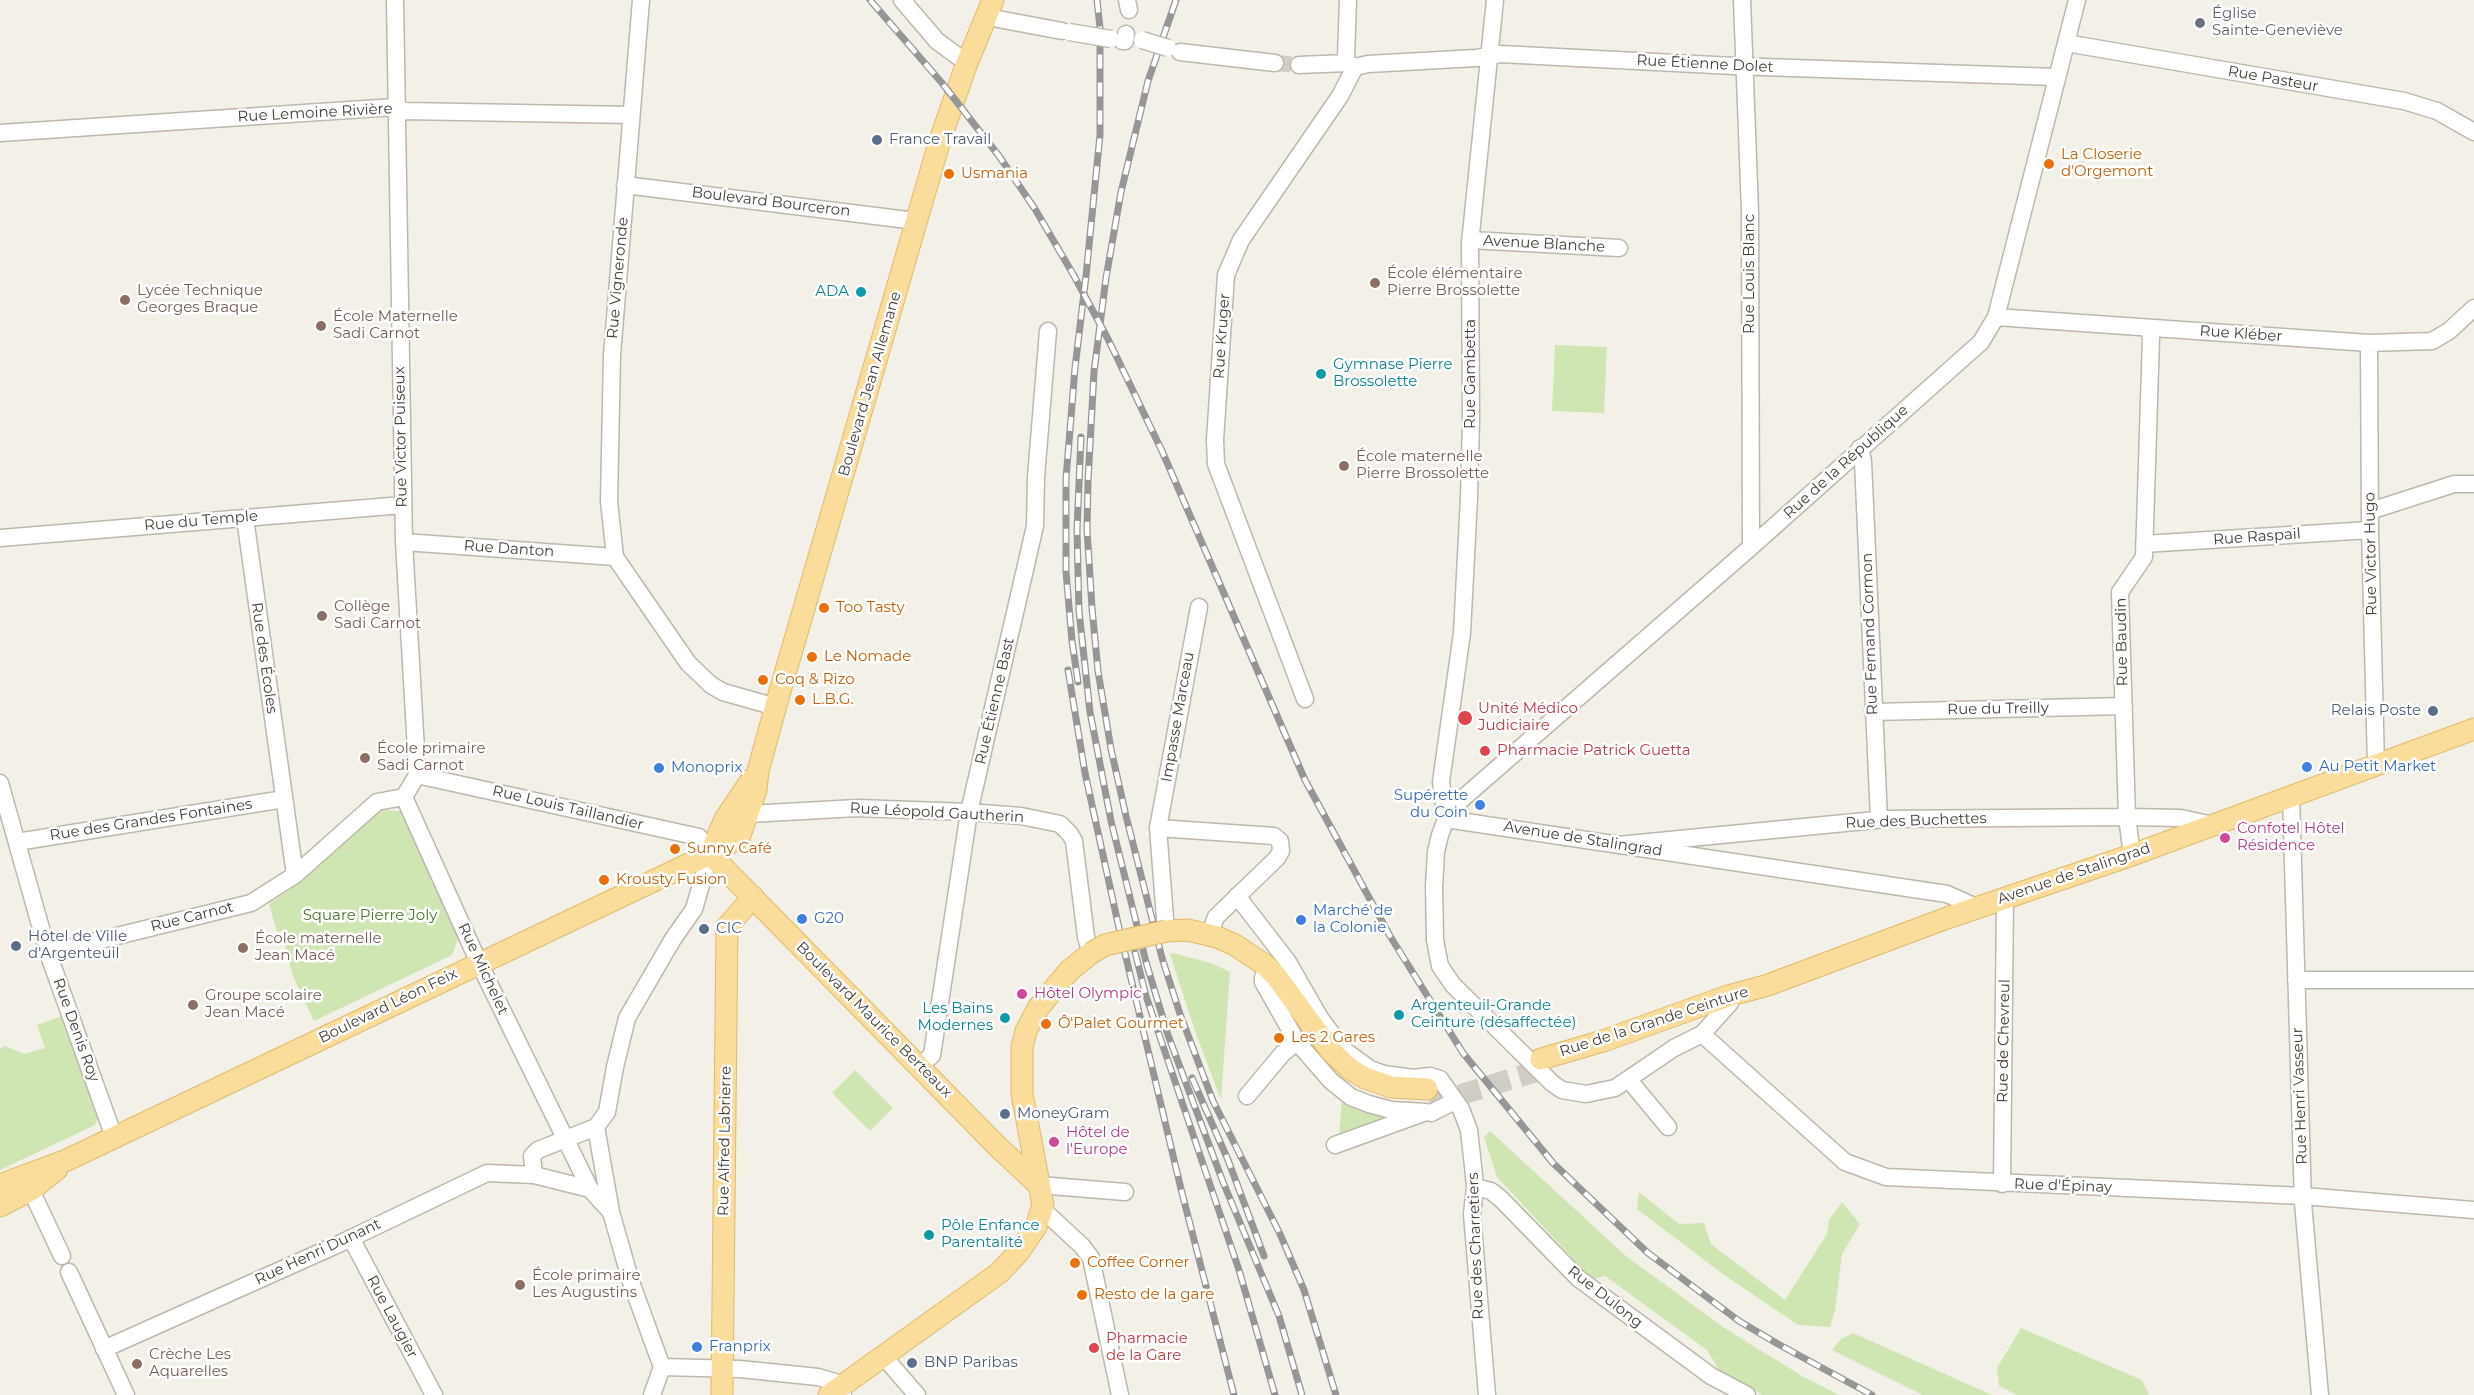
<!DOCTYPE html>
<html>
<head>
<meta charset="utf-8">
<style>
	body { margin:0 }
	canvas { display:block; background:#f3f0e8 }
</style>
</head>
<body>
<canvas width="2474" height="1395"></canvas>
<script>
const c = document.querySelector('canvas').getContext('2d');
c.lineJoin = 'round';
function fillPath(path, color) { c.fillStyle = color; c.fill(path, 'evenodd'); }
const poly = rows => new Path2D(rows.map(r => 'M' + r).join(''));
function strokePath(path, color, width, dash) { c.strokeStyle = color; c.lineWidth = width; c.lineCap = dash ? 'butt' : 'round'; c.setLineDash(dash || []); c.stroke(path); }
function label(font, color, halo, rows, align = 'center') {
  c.font = font + ' Montserrat,sans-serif'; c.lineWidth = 5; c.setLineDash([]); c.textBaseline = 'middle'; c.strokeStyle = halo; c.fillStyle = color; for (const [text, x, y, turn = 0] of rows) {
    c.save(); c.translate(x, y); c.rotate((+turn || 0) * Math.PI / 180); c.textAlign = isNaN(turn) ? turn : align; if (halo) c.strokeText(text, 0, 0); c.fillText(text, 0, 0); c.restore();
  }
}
const green = poly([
	[1555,345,1607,347,1604,413,1552,411],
	[380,810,400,811,459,936,452,955,314,1021,293,976,281,931,277,932,269,904,294,887],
	[1173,953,1211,963,1230,972,1221,1099,1197,1037,1170,954],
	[62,1016,99,1115,95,1125,0,1170,0,1049,5,1046,24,1054,45,1048,37,1025],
	[855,1070,893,1108,870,1131,832,1093],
	[1342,1097,1390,1117,1339,1138],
	[1490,1131,1626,1256,1723,1327,1802,1376,1839,1395,1763,1395,1719,1370,1707,1350,1605,1276,1592,1279,1497,1177,1484,1137],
	[1639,1192,1679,1224,1704,1223,1711,1244,1785,1300,1827,1234,1829,1220,1842,1202,1860,1224,1842,1254,1835,1310,1830,1327,1798,1325,1720,1272,1637,1209],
	[2021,1328,2142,1380,2149,1395,2017,1395,1999,1386,1997,1368],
	[1853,1333,1992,1395,1923,1395,1832,1350,1841,1339]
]);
const minorTunnel = poly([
	[1275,63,1299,65]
]);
const majorTunnel = poly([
	[1429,1097,1460,1095,1550,1067]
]);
const minor = poly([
	[395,0,404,542,417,767,417,775,404,797],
	[641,0,612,355,609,501,615,557,688,663,711,685,723,692,776,707],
	[902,0,937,41,967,63],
	[1127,0,1129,10],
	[1742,0,1750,211,1751,547],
	[986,15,998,19,1062,31],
	[1122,41,1125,41,1126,34],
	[2066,43,2404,101,2437,111,2474,132],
	[1180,52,1275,63],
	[1299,65,1347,63],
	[1355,67,1368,64,1476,58,1500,54,1734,66,2056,77],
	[0,133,395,107,405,111,631,115],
	[625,185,916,221],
	[1470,240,1619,248],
	[1996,317,2369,343,2432,341,2449,331,2474,308],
	[2369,343,2370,530,2376,765],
	[1860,448,1863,461,1879,819],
	[2370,511,2454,484,2474,484],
	[245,518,295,875],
	[0,538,403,505],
	[404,542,615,557],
	[2144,544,2370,530],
	[1305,699,1216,464,1215,440,1226,275,1241,240,1340,96,1355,67,1347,63,1346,57,1348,0],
	[1873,712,2124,706],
	[417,775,699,837,710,854,694,909,673,939,627,1018,615,1067,607,1112,596,1127,538,1150,532,1156,534,1175],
	[0,783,48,953,114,1137],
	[2291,796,2303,1203,2320,1395],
	[404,797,479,963,590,1189,611,1212],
	[749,814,857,808,969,812,1021,816,1060,824,1070,834,1074,841,1086,937,1091,953],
	[1446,819,1441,782,1462,633,1469,498,1471,420,1470,243,1495,0],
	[1446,819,1947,894,1978,908],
	[1158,828,1199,607],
	[17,842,284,799],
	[1618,845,1886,819,2127,817,2181,818,2213,825],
	[2132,855,2127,817,2120,592,2144,557,2151,338,2149,328],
	[1237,896,1288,962,1320,1018,1344,1050,1370,1069,1384,1074,1413,1078,1430,1076,1440,1079,1461,1109,1469,1130,1473,1166,1475,1187,1472,1214,1487,1395],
	[1166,931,1158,828,1274,836,1280,841,1281,851,1277,858,1216,917,1209,935],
	[48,953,251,903,295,875,377,802,404,797],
	[1267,973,1263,977,1263,982,1297,1042,1331,1081,1351,1097,1369,1104,1391,1110,1426,1112],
	[2296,980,2474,980],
	[1730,1003,1702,1034,1674,1048,1615,1088,1586,1094,1562,1090,1552,1083,1453,985,1440,966,1435,940,1434,886,1436,852,1440,835,1446,819,1462,799,1751,547,1981,342,1996,317,2077,0],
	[1702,1034,1845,1162,1886,1177,2303,1196,2474,1210],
	[920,1066,932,1055,969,812,1035,526,1036,477,1048,331],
	[1629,1080,1668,1127],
	[1247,1096,1283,1053,1297,1042],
	[596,1127,611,1212,631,1282,662,1367,652,1395],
	[1335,1145,1426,1112,1431,1113,1455,1101],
	[2002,1184,2005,899],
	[1039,1185,1125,1192],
	[1475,1187,1491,1191,1501,1199,1578,1278,1711,1376,1747,1395],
	[31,1190,62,1256],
	[1043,1210,1082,1246,1091,1258,1120,1395],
	[351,1238,434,1395],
	[69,1272,126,1395],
	[104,1349,341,1243,487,1173,534,1175,590,1189],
	[884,1357,917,1395],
	[662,1367,740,1369,818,1377,835,1382,843,1395]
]);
const major = poly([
	[710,854,998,1147,1039,1185],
	[710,854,725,819,752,779],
	[1166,931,1188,930,1217,937,1235,945,1265,965,1276,976,1331,1051,1350,1069,1365,1078,1391,1087,1427,1089],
	[1541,1059,1603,1041,1728,996,1768,985,1947,918,2132,855,2474,729],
	[0,1185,67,1160,710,854,739,838,756,790,758,771,778,698,940,140,967,63,993,0],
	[0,1206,31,1190,57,1169],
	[722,1395,727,927,753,897],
	[829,1395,999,1273,1018,1253,1036,1227,1043,1205,1022,1094,1022,1047,1026,1031,1038,1008,1069,971,1091,953]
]);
const rail = poly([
	[870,0,942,83,999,156,1035,209,1073,274,1108,339,1162,451,1305,780,1390,936,1463,1053,1553,1163,1648,1253,1739,1321,1778,1344,1872,1395],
	[1176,0,1148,81,1121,192,1106,278,1094,372,1088,481,1087,529,1092,608,1098,671,1111,749,1126,816,1162,958,1180,1014,1213,1101,1280,1234,1304,1290,1336,1395],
	[1081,437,1077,530,1079,611,1090,712,1111,821,1146,962,1168,1035,1223,1182,1279,1316,1302,1395],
	[1068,670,1085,773,1119,928,1181,1189,1234,1395],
	[1078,682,1072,641,1066,572,1066,479,1075,368,1086,276,1100,135,1100,28,1097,0],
	[1135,952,1146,996,1239,1270,1275,1395],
	[1192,1078,1228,1160,1264,1256]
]);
const minorBridge = poly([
	[1069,32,1111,39],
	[1142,40,1168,48]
]);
const majorBridge = poly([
	[1091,953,1105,945,1166,931]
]);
const markers = [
	[2200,23,6,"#6b7280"],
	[877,140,6,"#5c6f8a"],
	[2049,164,6,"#e8710a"],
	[949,174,6,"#e8710a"],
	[1375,283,6,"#8d6e63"],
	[861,292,6,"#0f9aa8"],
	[125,300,6,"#8d6e63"],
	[321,326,6,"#8d6e63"],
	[1321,374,6,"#0f9aa8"],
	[1344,466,6,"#8d6e63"],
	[824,608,6,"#e8710a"],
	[322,616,6,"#8d6e63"],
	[812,657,6,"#e8710a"],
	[763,680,6,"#e8710a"],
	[800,700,6,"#e8710a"],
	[2433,711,6,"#5c6f8a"],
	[1465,718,8,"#e0444e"],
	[1485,751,6,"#e0444e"],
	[365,758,6,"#8d6e63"],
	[2307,767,6,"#3f7fe0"],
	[659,768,6,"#3f7fe0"],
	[1480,805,6,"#3f7fe0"],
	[2225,838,6,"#d1479c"],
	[675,849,6,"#e8710a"],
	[604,880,6,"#e8710a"],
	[802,919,6,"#3f7fe0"],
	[1301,920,6,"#3f7fe0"],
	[704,929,6,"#5c6f8a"],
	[16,946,6,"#5c6f8a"],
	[243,948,6,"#8d6e63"],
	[1022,994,6,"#d1479c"],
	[193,1005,6,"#8d6e63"],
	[1399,1015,6,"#0f9aa8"],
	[1005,1018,6,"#0f9aa8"],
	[1046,1024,6,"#e8710a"],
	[1279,1038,6,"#e8710a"],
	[1005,1114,6,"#5c6f8a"],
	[1054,1142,6,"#d1479c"],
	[929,1235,6,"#0f9aa8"],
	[1075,1263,6,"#e8710a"],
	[520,1285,6,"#8d6e63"],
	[1082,1295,6,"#e8710a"],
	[697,1347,6,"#3f7fe0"],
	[1094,1348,6,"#e0444e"],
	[912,1363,6,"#5c6f8a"],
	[137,1364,6,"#8d6e63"]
];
const worshipNames = [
	["Église",2212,14],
	["Sainte-Geneviève",2212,31]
];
const streetNames = [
	["Rue Étienne Dolet",1705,64,3],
	["Rue Pasteur",2273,79,10],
	["Rue Lemoine Rivière",315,113,-3],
	["Boulevard Bourceron",771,202,7],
	["Avenue Blanche",1544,244,3],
	["Rue Louis Blanc",1750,274,-90],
	["Rue Vigneronde",618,278,-85],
	["Rue Kléber",2241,334,4],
	["Rue Kruger",1222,336,-86],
	["Rue Gambetta",1471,374,-90],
	["Boulevard Jean Allemane",870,384,-74],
	["Rue Victor Puiseux",401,437,-91],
	["Rue de la République",1846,462,-42],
	["Rue du Temple",201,521,-5],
	["Rue Raspail",2257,537,-4],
	["Rue Danton",509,549,4],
	["Rue Victor Hugo",2371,554,-91],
	["Rue Fernand Cormon",1870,634,-92],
	["Rue Baudin",2122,642,-91],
	["Rue des Écoles",264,658,82],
	["Rue Étienne Bast",995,701,-77],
	["Rue du Treilly",1998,709,-1],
	["Impasse Marceau",1178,717,-80],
	["Rue Louis Taillandier",568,808,13],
	["Rue Léopold Gautherin",937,813,3],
	["Rue des Grandes Fontaines",151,820,-9],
	["Rue des Buchettes",1916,821,-2],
	["Avenue de Stalingrad",1583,839,9],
	["Avenue de Stalingrad",2074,874,-19],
	["Rue Carnot",192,917,-14],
	["Rue Michelet",483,969,65],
	["Boulevard Léon Feix",388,1006,-26],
	["Boulevard Maurice Berteaux",874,1020,45],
	["Rue de la Grande Ceinture",1654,1022,-18],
	["Rue Denis Roy",76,1030,70],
	["Rue de Chevreul",2004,1041,-89],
	["Rue Henri Vasseur",2300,1096,-92],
	["Rue Alfred Labrierre",725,1141,-89],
	["Rue d'Épinay",2063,1186,2],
	["Rue des Charretiers",1476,1246,-92],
	["Rue Henri Dunant",318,1252,-25],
	["Rue Dulong",1605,1297,38],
	["Rue Laugier",392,1317,62]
];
const serviceNames = [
	["France Travail",889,140],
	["Relais Poste",2421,711,"right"],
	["CIC",716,929],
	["Hôtel de Ville",28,937],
	["d'Argenteuil",28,954],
	["MoneyGram",1017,1114],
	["BNP Paribas",924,1363]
];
const foodNames = [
	["La Closerie",2061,155],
	["d'Orgemont",2061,172],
	["Usmania",961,174],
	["Too Tasty",836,608],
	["Le Nomade",824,657],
	["Coq & Rizo",775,680],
	["L.B.G.",812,700],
	["Sunny Café",687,849],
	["Krousty Fusion",616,880],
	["Ô'Palet Gourmet",1058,1024],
	["Les 2 Gares",1291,1038],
	["Coffee Corner",1087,1263],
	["Resto de la gare",1094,1295]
];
const educationNames = [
	["École élémentaire",1387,274],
	["Pierre Brossolette",1387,291],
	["Lycée Technique",137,291],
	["Georges Braque",137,308],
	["École Maternelle",333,317],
	["Sadi Carnot",333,334],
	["École maternelle",1356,457],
	["Pierre Brossolette",1356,474],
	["Collège",334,607],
	["Sadi Carnot",334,624],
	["École primaire",377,749],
	["Sadi Carnot",377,766],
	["École maternelle",255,939],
	["Jean Macé",255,956],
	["Groupe scolaire",205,996],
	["Jean Macé",205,1013],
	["École primaire",532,1276],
	["Les Augustins",532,1293],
	["Crèche Les",149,1355],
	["Aquarelles",149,1372]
];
const cultureNames = [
	["ADA",849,292,"right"],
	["Gymnase Pierre",1333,365],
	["Brossolette",1333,382],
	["Argenteuil-Grande",1411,1006],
	["Ceinture (désaffectée)",1411,1023],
	["Les Bains",993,1009,"right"],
	["Modernes",993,1026,"right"],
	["Pôle Enfance",941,1226],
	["Parentalité",941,1243]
];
const healthNames = [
	["Unité Médico",1478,709],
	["Judiciaire",1478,726],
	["Pharmacie Patrick Guetta",1497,751],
	["Pharmacie",1106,1339],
	["de la Gare",1106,1356]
];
const shopNames = [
	["Au Petit Market",2319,767],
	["Monoprix",671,768],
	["Supérette",1468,796,"right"],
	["du Coin",1468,813,"right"],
	["Marché de",1313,911],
	["la Colonie",1313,928],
	["G20",814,919],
	["Franprix",709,1347]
];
const hotelNames = [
	["Confotel Hôtel",2237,829],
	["Résidence",2237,846],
	["Hôtel Olympic",1034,994],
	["Hôtel de",1066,1133],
	["l'Europe",1066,1150]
];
const parkNames = [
	["Square Pierre Joly",370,916]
];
fillPath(green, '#cfe6b2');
strokePath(minorTunnel, '#d0cdc5', 16, [16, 8]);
strokePath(majorTunnel, '#d0cdc5', 21, [21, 10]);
strokePath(minor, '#beb7ab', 19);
strokePath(major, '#dfba6a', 23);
strokePath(minor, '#fff', 16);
strokePath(major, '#fadd9a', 21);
strokePath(rail, '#969696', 7);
strokePath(rail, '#fff', 4.5, [14]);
strokePath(minorBridge, '#beb7ab', 19, []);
strokePath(majorBridge, '#dfba6a', 23, []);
strokePath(minorBridge, '#fff', 16);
strokePath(majorBridge, '#fadd9a', 21);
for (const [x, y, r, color] of markers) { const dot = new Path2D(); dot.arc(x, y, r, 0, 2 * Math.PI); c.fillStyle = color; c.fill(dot); strokePath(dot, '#fff', 2); }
label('15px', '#5b616d', '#fff', worshipNames, 'left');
label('15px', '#464037', '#fff', streetNames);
label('15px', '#4e5e75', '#fff', serviceNames, 'left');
label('15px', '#c56008', '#fff', foodNames, 'left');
label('15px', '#785e54', '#fff', educationNames, 'left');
label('15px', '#0d838f', '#fff', cultureNames, 'left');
label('15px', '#be3a42', '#fff', healthNames, 'left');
label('15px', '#366cbe', '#fff', shopNames, 'left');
label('15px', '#b23c85', '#fff', hotelNames, 'left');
label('15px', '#49762c', '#fff', parkNames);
</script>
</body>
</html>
